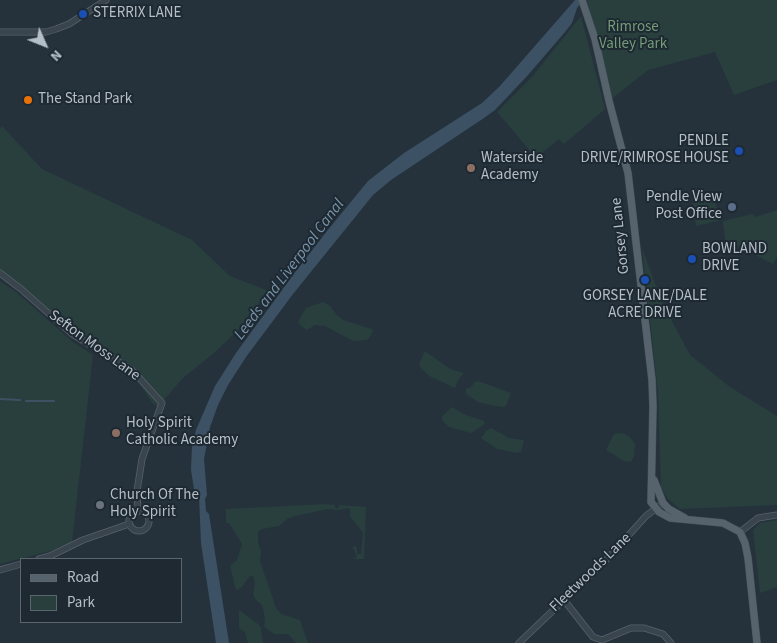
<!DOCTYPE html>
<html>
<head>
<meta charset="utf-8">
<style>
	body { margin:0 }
	#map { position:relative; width:777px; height:643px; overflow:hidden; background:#25323c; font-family:"Source Sans 3",sans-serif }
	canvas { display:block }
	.legend { position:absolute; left:20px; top:558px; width:162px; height:65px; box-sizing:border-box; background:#1e2932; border:1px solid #5a656e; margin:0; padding:6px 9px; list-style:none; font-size:15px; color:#b5bfc8 }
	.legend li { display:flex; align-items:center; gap:10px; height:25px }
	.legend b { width:25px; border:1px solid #5a656e }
	.north { position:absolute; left:20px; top:20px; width:50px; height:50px; -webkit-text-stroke:4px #1e2932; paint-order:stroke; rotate:134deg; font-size:14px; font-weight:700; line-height:20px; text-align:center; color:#b5bfc8 }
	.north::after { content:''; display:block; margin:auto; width:18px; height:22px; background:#b5bfc8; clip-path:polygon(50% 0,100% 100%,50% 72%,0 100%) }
</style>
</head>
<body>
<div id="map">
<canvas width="777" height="643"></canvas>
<ul class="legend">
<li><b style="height:6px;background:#57636c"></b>Road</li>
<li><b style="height:14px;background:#283f3e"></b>Park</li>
</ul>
<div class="north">N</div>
</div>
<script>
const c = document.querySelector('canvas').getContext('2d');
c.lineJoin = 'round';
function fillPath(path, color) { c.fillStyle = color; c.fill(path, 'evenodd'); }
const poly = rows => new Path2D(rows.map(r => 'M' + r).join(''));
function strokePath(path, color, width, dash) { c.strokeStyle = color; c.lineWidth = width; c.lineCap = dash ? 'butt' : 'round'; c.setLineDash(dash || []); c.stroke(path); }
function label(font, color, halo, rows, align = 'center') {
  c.font = font + ' "Source Sans 3",sans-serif'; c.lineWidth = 4; c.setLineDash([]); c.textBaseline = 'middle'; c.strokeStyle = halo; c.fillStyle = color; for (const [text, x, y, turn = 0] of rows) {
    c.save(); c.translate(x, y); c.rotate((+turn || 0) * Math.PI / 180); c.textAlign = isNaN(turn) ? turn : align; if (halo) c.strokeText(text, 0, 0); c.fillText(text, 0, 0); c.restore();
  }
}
const green = poly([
	[587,0,777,0,777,80,734,95,715,52,648,70,609,101],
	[581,16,605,109,564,144,559,139,536,158,497,112,531,78],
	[2,126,42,169,192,240,230,276,269,291,241,327,215,352,182,379,158,407,153,404,139,383,116,364,75,339,18,289,0,277,0,129],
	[714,198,721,220,696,226,693,203],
	[777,210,777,257,773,264,725,240,723,221,752,214,756,217],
	[642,248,661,300,690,355,730,387,777,416,777,505,680,509,668,499,661,488,658,392],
	[0,281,16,292,74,343,93,355,72,542,50,551,0,564],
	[323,302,330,306,336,314,343,320,372,329,373,331,370,337,367,340,353,341,325,326,315,325,307,330,301,326,298,322,306,308],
	[425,351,450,369,464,373,458,380,455,388,429,376,421,368,419,364],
	[478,381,511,393,506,406,503,407,490,405,478,402,466,394,466,389,471,387,475,382],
	[452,407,466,415,484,421,485,424,471,433,449,427,442,420,442,417],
	[491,428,509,438,524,440,521,452,517,453,497,449,481,438,487,430],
	[622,433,629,436,635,444,634,456,631,462,624,461,606,450,614,434],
	[325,504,335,505,335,508,339,508,339,505,366,507,364,559,353,559,357,557,353,548,348,550,355,546,357,548,357,554,361,554,363,533,358,526,350,517,350,509,348,508,339,510,328,509,295,516,287,519,279,526,262,529,258,532,258,543,261,551,260,561,276,608,281,614,300,620,308,643,296,643,288,634,274,634,264,627,265,618,262,605,256,600,253,594,255,583,253,576,250,576,241,588,236,590,230,566,237,560,242,544,229,523,226,523,226,509],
	[777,520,777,587,760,593,753,530,760,523],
	[239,610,258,624,261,628,263,643,248,643,245,632,239,628]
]);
const water = poly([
	[575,0,584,0,577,8,572,23,565,32,528,75,495,110,484,118,391,180,373,195,293,294,246,357,228,385,218,405,210,427,204,459,207,495,205,499,206,511,209,514,229,643,216,643,201,543,199,496,194,489,191,470,192,446,196,430,215,386,236,353,293,275,327,231,368,181,404,153,482,103,500,86]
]);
const stream = poly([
	[0,399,20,400],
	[26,401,54,401]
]);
const minor = poly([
	[0,32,46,32,56,29,69,24,106,0],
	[0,273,21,289,72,334,132,370,162,403,142,459,137,491,138,511],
	'129 521a10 10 0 1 1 20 0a10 10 0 1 1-20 0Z',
	[740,532,758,518,777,515],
	[39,559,50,556,83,540,129,524],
	[0,570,21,564],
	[564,600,593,637,602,640,631,628,644,628,663,634,671,643],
	[519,643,608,558,646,516,663,503]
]);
const major = poly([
	[582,0,595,39,609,101,628,173,652,380,653,406,651,502,659,512,670,518,723,523,740,532,745,543,748,558,757,643],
	[654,480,663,503,669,509,685,518]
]);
const markers = [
	[83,14,5,"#1a4fb4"],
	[28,100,5,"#e8710a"],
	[739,151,5,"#1a4fb4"],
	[471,168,5,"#8d6e63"],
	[732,207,5,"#5c6f8a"],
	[692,259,5,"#1a4fb4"],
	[645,280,5,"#1a4fb4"],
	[116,433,5,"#8d6e63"],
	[100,505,5,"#6b7280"]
];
const poiNames = [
	["STERRIX LANE",93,14],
	["The Stand Park",38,100],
	["PENDLE",729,142,"right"],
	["DRIVE/RIMROSE HOUSE",729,159,"right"],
	["Waterside",481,159],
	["Academy",481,176],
	["Pendle View",722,198,"right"],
	["Post Office",722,215,"right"],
	["BOWLAND",702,250],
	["DRIVE",702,267],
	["GORSEY LANE/DALE",645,297,"center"],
	["ACRE DRIVE",645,314,"center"],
	["Holy Spirit",126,424],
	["Catholic Academy",126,441],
	["Church Of The",110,496],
	["Holy Spirit",110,513]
];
const parkNames = [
	["Rimrose",633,28],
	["Valley Park",633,45]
];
const streetNames = [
	["Gorsey Lane",621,236,-96],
	["Sefton Moss Lane",94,346,36],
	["Fleetwoods Lane",591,573,-44]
];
const waterNames = [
	["Leeds and Liverpool Canal",290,270,-53]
];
fillPath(green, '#283f3e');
fillPath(water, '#3c5264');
strokePath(stream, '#3c5264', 2);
strokePath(minor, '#57626b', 7);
strokePath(major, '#424d56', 8);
strokePath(minor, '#39444d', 5.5);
strokePath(major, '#57636c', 7);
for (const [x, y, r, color] of markers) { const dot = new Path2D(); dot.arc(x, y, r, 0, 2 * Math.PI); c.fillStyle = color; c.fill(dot); strokePath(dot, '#1e2932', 2); }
label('15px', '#b5bfc8', '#1e2932', poiNames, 'left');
label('15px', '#759c79', '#1e2932', parkNames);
label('15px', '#b5bfc8', '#1e2932', streetNames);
label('italic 16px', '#7793a9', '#1e2932', waterNames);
</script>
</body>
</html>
